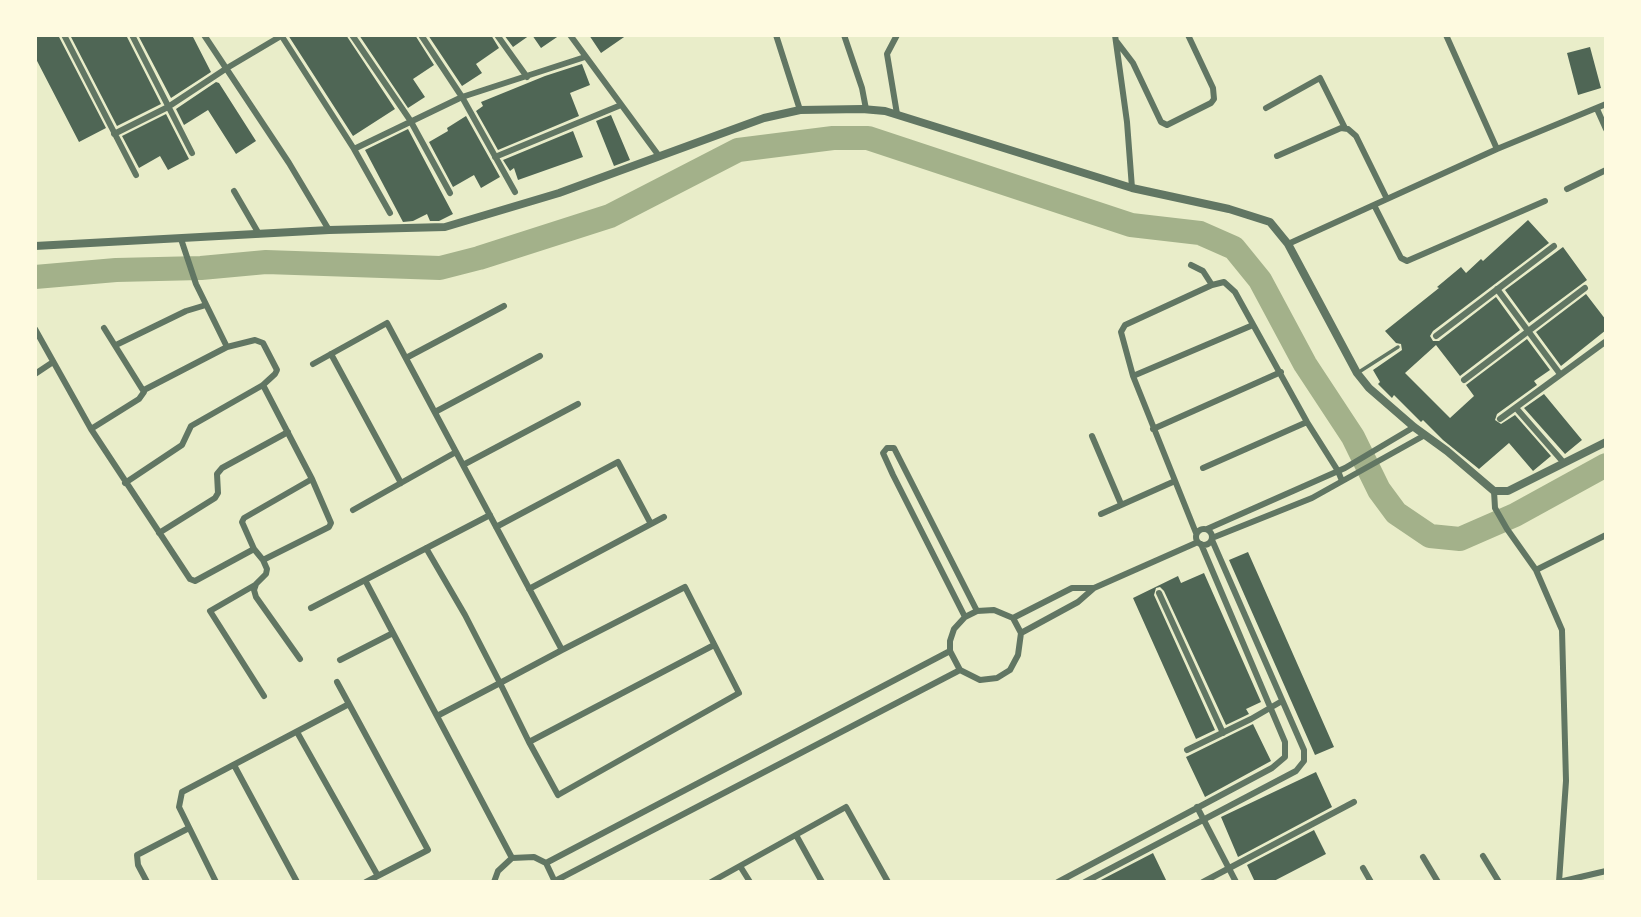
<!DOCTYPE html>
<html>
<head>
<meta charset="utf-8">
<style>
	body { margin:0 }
	#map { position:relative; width:1641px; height:917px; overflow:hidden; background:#e9edc9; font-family:Quicksand,sans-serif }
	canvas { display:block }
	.frame { position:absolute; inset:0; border:37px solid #fefae0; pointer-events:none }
</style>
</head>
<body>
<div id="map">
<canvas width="1641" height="917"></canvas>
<div class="frame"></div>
</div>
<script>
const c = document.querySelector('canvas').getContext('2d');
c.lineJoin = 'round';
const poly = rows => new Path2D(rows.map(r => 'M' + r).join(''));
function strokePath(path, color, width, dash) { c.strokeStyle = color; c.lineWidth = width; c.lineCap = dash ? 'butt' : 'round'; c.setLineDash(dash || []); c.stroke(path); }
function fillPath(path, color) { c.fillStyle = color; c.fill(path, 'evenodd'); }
const river = poly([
	[35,277,116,270,201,268,266,262,440,268,479,258,610,216,738,150,833,138,868,138,1131,225,1200,233,1234,248,1260,280,1305,364,1353,437,1379,490,1396,513,1430,536,1460,539,1515,515,1606,465]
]);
const building = poly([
	[35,35,58,35,106,128,79,142,35,57],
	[70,35,126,35,161,104,117,126],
	[138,35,192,35,211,72,171,98],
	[288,35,346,35,395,109,353,136],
	[359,35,415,35,434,65,413,79,425,97,408,108],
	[428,35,491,35,499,48,476,64,482,73,462,86],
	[504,35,530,35,513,47],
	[532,35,560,35,541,48],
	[589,35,627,35,601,53],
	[1590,47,1601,88,1578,95,1567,53],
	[582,64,590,85,570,93,579,116,498,150,476,111,483,106,481,102,545,76],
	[216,82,219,83,256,141,236,154,208,110,184,125,176,109],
	[166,114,189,159,168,170,160,156,139,168,122,136],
	[611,115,630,160,614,166,596,121],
	[466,116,500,177,481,188,474,175,453,187,429,142,448,131,447,128],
	[408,129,453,214,439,221,430,221,427,214,413,221,403,222,365,150],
	[573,131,583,157,518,180,514,168,510,171,503,160],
	[1528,220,1549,243,1433,331,1430,336,1433,341,1439,341,1496,297,1520,330,1460,376,1436,345,1405,373,1450,418,1474,396,1466,385,1527,339,1550,370,1534,381,1537,385,1497,414,1495,420,1501,424,1515,415,1551,456,1533,471,1509,443,1479,469,1443,440,1423,420,1421,422,1394,395,1392,398,1378,384,1380,382,1373,370,1402,350,1401,344,1396,343,1385,331,1439,288,1437,287,1461,267,1466,273,1481,259,1483,261],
	[1563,247,1587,280,1529,323,1505,290],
	[1586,294,1606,320,1606,330,1561,366,1536,332],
	[1544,394,1582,440,1565,454,1524,408],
	[1248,552,1334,747,1315,755,1229,560],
	[1204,573,1261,702,1246,709,1249,714,1226,725,1164,591,1160,587,1156,588,1154,595,1215,730,1196,739,1133,598,1178,576,1181,583],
	[1253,724,1271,761,1205,797,1186,757],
	[1316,772,1332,807,1238,857,1221,817],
	[1314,830,1326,854,1272,882,1255,882,1247,865],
	[1153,853,1167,882,1097,882]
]);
const service = poly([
	[1359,372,1398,347]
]);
const minor = poly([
	[64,35,136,175],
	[132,35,192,153],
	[204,35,289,163,329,230],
	[281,35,354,149,390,213],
	[352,35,410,120,450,193],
	[421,35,462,97,515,192],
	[497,35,527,77],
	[570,35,659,156],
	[776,35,800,110],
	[844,35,862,88,866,109],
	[897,35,887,54,897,114],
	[1115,35,1127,122,1132,188],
	[1446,35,1497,149],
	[1117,42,1133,63,1161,122,1167,125,1211,103,1214,99,1213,88,1188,35],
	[1266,108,1320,78,1345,128],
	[1597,109,1606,129],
	[114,134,168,107,227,68,281,36],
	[354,149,462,97,585,57],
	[1277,156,1341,128,1348,129,1356,136,1387,199],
	[495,157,621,105],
	[1567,189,1606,170],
	[234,191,259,234],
	[1374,205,1401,258,1407,261,1545,201],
	[181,239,196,284,227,347],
	[1288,244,1497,149,1606,104],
	[1191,265,1203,271,1212,285],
	[1497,289,1560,374],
	[35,329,91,429,190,579,195,581,254,549,263,560,267,569,266,574,256,584,254,590,256,597,300,659],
	[1436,336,1554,246],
	[116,345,186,311,206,305],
	[331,354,401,483],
	[406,358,504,306],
	[313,364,387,323,562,650],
	[35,374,53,362],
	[1133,376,1253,325],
	[1464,380,1585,288],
	[263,385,312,479,331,523,329,527,263,560],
	[1516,408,1564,463],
	[435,412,540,356],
	[1500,419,1605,342],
	[91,429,139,399,144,392,104,328],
	[1153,429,1281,372],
	[1092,436,1121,504],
	[463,465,578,404],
	[1203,468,1307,422],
	[125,483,182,445,191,426,263,385,275,374,277,370,263,343,255,340,227,347,144,390],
	[1494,491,1495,508,1507,529,1536,570,1562,630,1566,781,1559,882],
	[353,510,456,452],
	[1101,514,1175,481],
	[496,527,618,462,651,524],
	'1196 537a8 8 0 1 1 16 0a8 8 0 1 1-16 0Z',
	[1207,529,1345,468,1414,427],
	[159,533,215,498,218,493,217,474,222,468,288,432],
	[1196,533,1133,376,1121,332,1125,325,1212,285,1224,282,1235,292,1307,422,1338,471,1342,481],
	[1212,538,1312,498,1425,435],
	[426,548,465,615,500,683,529,742,558,795,739,693,685,587,562,650,500,683,437,716],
	[254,549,242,522,244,518,312,479],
	[1536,570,1606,535],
	[365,580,490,515],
	[255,585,210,611,264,696],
	[529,589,664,517],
	[1159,593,1223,733],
	[311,608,365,580,512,858],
	[965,617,893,475,883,453,887,448,894,448,977,611],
	[1013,618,1021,633,1018,655,1010,670,997,678,980,680,960,670,950,651,950,641,954,629,965,617,977,611,994,610,1013,618,1072,588,1094,588],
	[1021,633,1078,602,1094,588,1198,542],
	[340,660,393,633],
	[337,682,349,704],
	[297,732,378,876],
	[529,742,714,645],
	[1187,750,1251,719,1282,701],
	[234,765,297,882],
	[1197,807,1236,882],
	[796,835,822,882],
	[1483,856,1499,882],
	[1423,857,1438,882],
	[546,863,950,651],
	[740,866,750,882],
	[1363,868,1371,882],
	[555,881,960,670],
	[147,882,138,865,137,855,189,828],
	[216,882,179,807,182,792,349,704,428,850,366,882],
	[494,882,498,871,512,858,534,857,546,863,555,882],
	[711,882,846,807,888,882],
	[1058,882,1272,768,1285,757,1285,742,1201,544],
	[1085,882,1296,771,1304,761,1304,750,1212,540],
	[1203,882,1354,802],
	[1559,882,1606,871]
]);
const tertiary = poly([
	[35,246,329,230,445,227,559,193,764,118,800,110,862,109,885,111,1132,188,1229,209,1270,222,1288,244,1357,373,1369,388,1414,427,1447,451,1494,491,1508,491,1606,442]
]);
strokePath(river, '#a3b18a', 24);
fillPath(building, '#4f6655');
strokePath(service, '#617663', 3.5);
strokePath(minor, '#617663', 6);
strokePath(tertiary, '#617663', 8);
</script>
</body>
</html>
